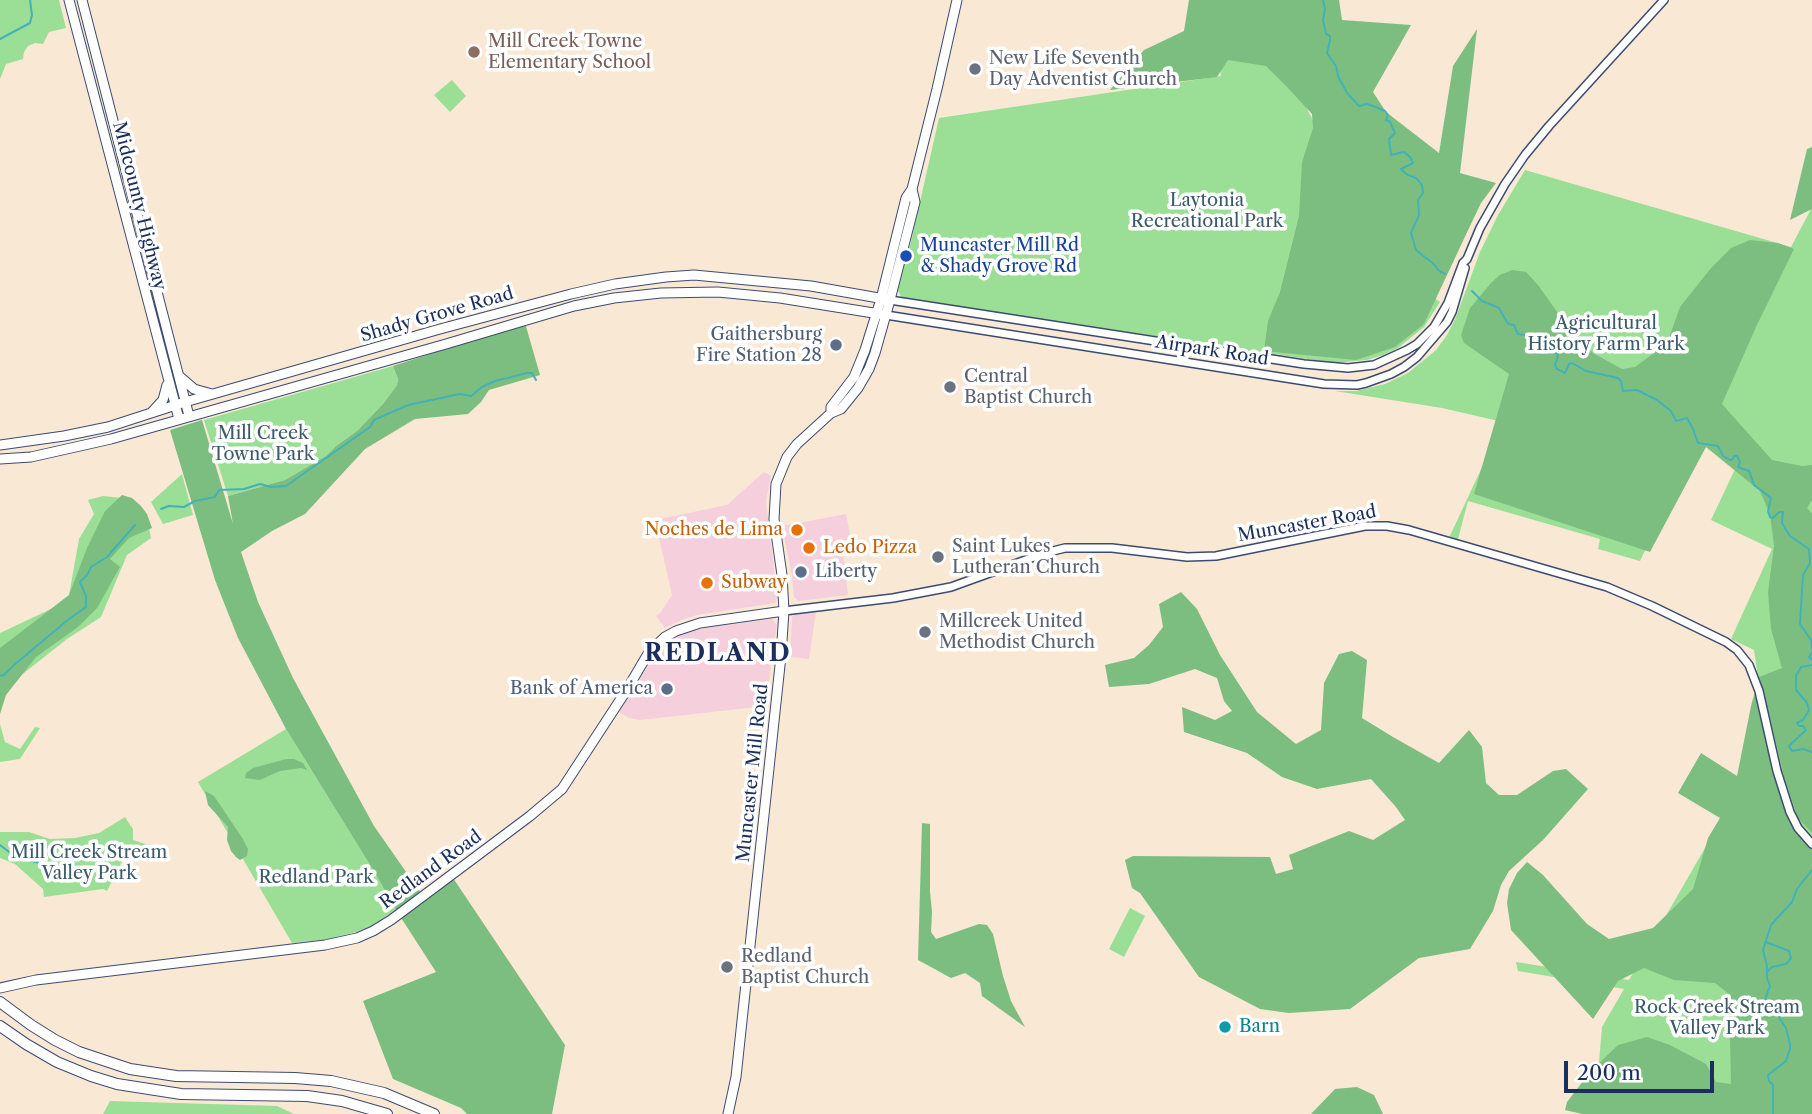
<!DOCTYPE html>
<html>
<head>
<meta charset="utf-8">
<style>
	body { margin:0 }
	#map { position:relative; width:1812px; height:1114px; overflow:hidden; background:#f8e8d4; font-family:"Libre Caslon Text",serif }
	canvas { display:block }
	.scale { position:absolute; left:1564px; top:1061px; width:150px; height:32px; box-sizing:border-box; border:4px solid #1b2f5e; border-top:0; padding-left:9px; font-size:21px; line-height:24px; white-space:nowrap; color:#1b2f5e; -webkit-text-stroke:5px #fff; paint-order:stroke }
</style>
</head>
<body>
<div id="map">
<canvas width="1812" height="1114"></canvas>
<div class="scale">200 m</div>
</div>
<script>
const c = document.querySelector('canvas').getContext('2d');
c.lineJoin = 'round';
function fillPath(path, color) { c.fillStyle = color; c.fill(path, 'evenodd'); }
const poly = rows => new Path2D(rows.map(r => 'M' + r).join(''));
function strokePath(path, color, width, dash) { c.strokeStyle = color; c.lineWidth = width; c.lineCap = dash ? 'butt' : 'round'; c.setLineDash(dash || []); c.stroke(path); }
function label(font, color, halo, rows, align = 'center') {
  c.font = font + ' "Libre Caslon Text",serif'; c.lineWidth = 7; c.setLineDash([]); c.textBaseline = 'middle'; c.strokeStyle = halo; c.fillStyle = color; for (const [text, x, y, turn = 0] of rows) {
    c.save(); c.translate(x, y); c.rotate((+turn || 0) * Math.PI / 180); c.textAlign = isNaN(turn) ? turn : align; if (halo) c.strokeText(text, 0, 0); c.fillText(text, 0, 0); c.restore();
  }
}
const built = poly([
	[764,472,771,476,766,501,775,578,777,599,775,603,697,615,684,619,665,628,656,616,661,612,672,595,655,520,727,505],
	[846,514,853,550,843,553,848,595,798,601,794,597,792,576,782,526],
	[816,611,809,659,790,657,792,618,793,615],
	[772,619,777,625,765,706,640,720,629,718,619,712,651,661,663,646,676,637,686,632,705,628]
]);
const green = poly([
	[0,0,59,0,66,28,49,32,43,44,35,43,28,46,24,52,23,59,6,64,0,79],
	[1209,0,1272,0,1275,15,1308,111,1374,231,1401,272,1440,302,1424,327,1398,348,1383,355,1367,360,1334,363,902,298,897,289,910,246,939,118,1221,76],
	[452,80,466,96,450,112,434,95],
	[1525,170,1791,247,1812,207,1812,843,1793,824,1760,692,1754,650,1731,639,1772,549,1711,520,1745,448,1706,425,1640,561,1598,549,1600,539,1468,501,1457,543,1448,540,1503,422,1442,408,1335,391,1356,391,1385,384,1408,373,1436,350,1447,335,1456,317,1480,252,1498,215],
	[393,366,398,379,397,385,383,404,357,431,336,446,326,456,285,480,228,496,204,420],
	[182,474,193,515,163,524,151,502],
	[103,496,122,498,149,527,151,538,127,555,101,617,67,639,0,692,0,633,68,601,79,539,94,514,88,500],
	[0,724,5,742,20,749,35,727,40,728,20,759,0,762],
	[286,729,375,873,396,910,370,927,356,932,330,939,292,943,198,782],
	[125,817,133,829,133,840,161,849,159,853,131,844,107,891,103,889,44,897,43,889,15,864,0,858,0,832,29,832,50,839,75,838,99,833],
	[1717,827,1812,1114,1597,1086,1602,1027,1624,989,1518,971,1516,962,1629,980],
	[1130,908,1145,916,1124,957,1109,949],
	[110,1101,277,1106,294,1114,103,1114]
]);
const forest = poly([
	[1189,0,1339,0,1342,20,1411,25,1373,92,1386,112,1439,153,1453,66,1477,29,1460,173,1496,183,1481,203,1470,226,1424,324,1395,347,1356,360,1264,351,1268,321,1280,292,1299,216,1302,162,1313,128,1312,114,1288,88,1266,66,1228,60,1217,77,1110,90,1144,50,1184,31],
	[1812,147,1812,209,1790,220,1807,149],
	[1750,240,1778,243,1794,249,1756,327,1722,404,1772,460,1802,466,1812,465,1812,500,1807,508,1812,513,1812,833,1798,818,1784,777,1769,713,1761,689,1790,812,1812,842,1812,1114,1582,1114,1565,1110,1567,1102,1590,1072,1618,1045,1647,1037,1670,1045,1706,1064,1716,1082,1731,1084,1729,994,1715,983,1674,980,1644,968,1618,981,1593,1019,1511,930,1507,903,1509,889,1517,873,1527,862,1543,875,1587,924,1609,939,1653,928,1693,889,1708,838,1720,818,1678,793,1701,753,1737,776,1751,706,1759,677,1782,668,1771,629,1768,592,1774,546,1770,514,1760,491,1706,447,1650,552,1474,494,1509,374,1464,343,1461,335,1470,308,1491,283,1500,275,1512,270,1526,272,1538,285,1570,330,1593,353,1622,369,1635,367,1662,347,1669,338,1680,307,1711,268,1731,248],
	[525,323,540,375,489,390,481,402,468,414,415,419,365,449,305,514,272,531,241,552,258,602,293,678,374,826,425,899,453,878,565,1045,552,1114,467,1114,461,1108,393,1079,363,1001,436,972,396,910,375,873,286,729,238,638,215,580,170,430,202,420,233,524,228,496,285,480,326,456,336,446,357,431,383,404,397,385,398,379,393,366],
	[122,495,132,498,141,506,147,514,152,528,129,538,110,559,120,567,97,608,78,627,36,657,6,695,0,714,0,648,69,595,87,548,105,511],
	[1181,592,1197,609,1220,655,1257,712,1296,744,1321,730,1324,683,1339,654,1352,651,1367,660,1362,718,1393,737,1439,763,1469,730,1482,747,1486,783,1499,795,1517,795,1553,771,1566,769,1588,789,1543,840,1509,871,1501,885,1493,911,1470,949,1419,958,1350,1009,1289,1013,1260,1009,1199,977,1140,893,1132,888,1125,860,1133,856,1270,857,1276,874,1293,869,1289,855,1349,831,1373,840,1405,820,1396,807,1371,779,1317,789,1282,777,1247,753,1184,732,1182,707,1215,720,1232,711,1224,701,1217,678,1195,669,1149,684,1109,687,1105,665,1134,658,1149,645,1163,627,1159,604],
	[286,759,294,759,303,763,307,770,301,768,280,771,260,780,245,778,246,773,253,768],
	[205,791,214,796,243,839,248,849,247,856,240,860,236,857,231,851,227,840,228,827,208,805],
	[922,823,930,824,930,892,932,912,931,932,936,939,979,924,987,925,993,934,1003,976,1011,1001,1025,1027,982,996,980,983,965,973,951,978,918,960],
	[1357,1087,1374,1095,1383,1114,1311,1114,1335,1089]
]);
const stream = poly([
	[1323,0,1325,9,1323,20,1326,34,1330,36,1330,40,1327,53,1336,66,1338,76,1347,93,1359,106,1367,104,1373,106,1385,111,1388,115,1386,120,1390,122,1395,133,1389,139,1391,155,1404,152,1410,157,1413,163,1401,169,1406,174,1416,178,1422,185,1423,193,1418,200,1419,215,1411,233,1416,250,1435,265,1438,270,1445,274],
	[0,39,30,23,32,15,30,0],
	[1472,291,1482,301,1499,308,1508,324,1514,325,1518,334,1524,335,1533,342,1543,343,1555,351,1558,356,1555,365,1557,369,1565,373,1569,364,1572,363,1586,371,1618,378,1621,381,1623,391,1637,390,1657,400,1671,411,1676,421,1687,418,1693,429,1698,443,1718,446,1723,456,1730,460,1732,460,1734,456,1737,456,1740,462,1738,467,1749,471,1754,485,1771,498,1768,511,1770,517,1773,518,1779,512,1783,512,1782,523,1790,536,1809,549,1810,563,1803,575,1800,624,1811,640,1812,650],
	[161,509,169,506,184,507,195,501,215,497,219,490,244,489,260,484,271,487,286,486,370,427,374,420,408,405,460,394,471,396,482,387,495,381,527,373,532,373,536,380],
	[1812,652,1809,657,1812,660],
	[1812,665,1801,667,1796,676,1796,690,1807,703,1809,710,1803,720,1797,723,1799,726,1803,726,1806,730,1789,746,1792,751,1803,749,1812,752],
	[0,676,4,675,14,665,69,619,86,607,86,596,80,582,87,575,91,567,107,557,135,525],
	[0,845,12,854,35,862,62,867],
	[1766,942,1789,951,1791,958,1786,964,1772,967,1767,972],
	[1773,1114,1773,1085,1769,1081,1768,1075,1786,1061,1790,1049,1790,1044,1786,1028,1780,1019,1776,1009,1768,1004,1765,999,1770,986,1767,978,1767,966,1763,950,1771,925,1792,902,1797,889,1812,870]
]);
const minor = poly([
	[890,300,1304,364,1348,368,1374,365,1407,350,1417,344,1434,327,1448,303,1463,263,1467,259,1480,228,1505,184,1525,155,1549,126,1664,0],
	[886,315,1324,384,1357,385,1366,383,1391,374,1404,367,1417,357,1447,322,1452,312,1465,268],
	[784,611,893,598,951,587,1045,553,1065,548,1112,548,1187,557,1216,556,1365,526,1387,526,1409,530,1607,587,1652,606,1726,642,1737,650,1749,665,1759,691,1777,771,1790,812,1798,828,1812,844]
]);
const major = poly([
	[69,0,179,419],
	[82,0,189,416],
	[179,376,194,389,212,394],
	[152,412,163,400,167,385],
	[831,413,841,409,858,388,869,369,875,353,890,300,915,202,912,189],
	[0,445,64,436,108,427,185,402,440,329,571,294,615,284,666,277,694,275,811,286,890,300],
	[0,459,31,457,111,439,446,344,574,306,614,298,661,293,718,292,780,298,886,315],
	[0,988,36,980,325,945,357,938,373,931,391,920,478,855,530,816,562,789,626,691,649,652,665,637,676,631,700,623,784,611],
	[728,1114,736,1077,781,656,784,611,782,575,774,519,776,484,787,457,797,444,831,413,831,407,854,377,865,350,881,299,906,198,912,189,937,89,957,0]
]);
const highway = poly([
	[0,1002,31,1025,55,1040,79,1052,130,1069,176,1076,295,1078,331,1081,384,1093,434,1114],
	[0,1026,26,1044,57,1062,91,1076,117,1084,181,1094,307,1096,342,1101,387,1114]
]);
const markers = [
	[474,52,7,"#8d6e63"],
	[975,69,7,"#6b7280"],
	[906,256,7,"#1a4fb4"],
	[836,345,7,"#5c6f8a"],
	[950,387,7,"#6b7280"],
	[797,530,7,"#e8710a"],
	[809,548,7,"#e8710a"],
	[938,557,7,"#6b7280"],
	[801,572,7,"#5c6f8a"],
	[707,583,7,"#e8710a"],
	[925,632,7,"#6b7280"],
	[667,689,7,"#5c6f8a"],
	[727,967,7,"#6b7280"],
	[1225,1027,7,"#0f9aa8"]
];
const educationNames = [
	["Mill Creek Towne",488,42],
	["Elementary School",488,63]
];
const worshipNames = [
	["New Life Seventh",989,59],
	["Day Adventist Church",989,80],
	["Central",964,377],
	["Baptist Church",964,398],
	["Saint Lukes",952,547],
	["Lutheran Church",952,568],
	["Millcreek United",939,622],
	["Methodist Church",939,643],
	["Redland",741,957],
	["Baptist Church",741,978]
];
const parkNames = [
	["Laytonia",1207,201],
	["Recreational Park",1207,222],
	["Agricultural",1606,324],
	["History Farm Park",1606,345],
	["Mill Creek",263,434],
	["Towne Park",263,455],
	["Mill Creek Stream",89,853],
	["Valley Park",89,874],
	["Redland Park",316,878],
	["Rock Creek Stream",1717,1008],
	["Valley Park",1717,1029]
];
const streetNames = [
	["Midcounty Highway",139,206,76],
	["Shady Grove Road",437,315,-16],
	["Airpark Road",1212,351,9],
	["Muncaster Road",1307,524,-10],
	["Muncaster Mill Road",753,773,-84],
	["Redland Road",431,870,-36]
];
const transitNames = [
	["Muncaster Mill Rd",920,246],
	["& Shady Grove Rd",920,267]
];
const serviceNames = [
	["Gaithersburg",822,335],
	["Fire Station 28",822,356],
	["Liberty",815,572,"left"],
	["Bank of America",653,689]
];
const foodNames = [
	["Noches de Lima",783,530,"right"],
	["Ledo Pizza",823,548],
	["Subway",721,583]
];
const cultureNames = [
	["Barn",1239,1027]
];
const districtNames = [
	["REDLAND",718,654]
];
fillPath(built, '#f5cfdc');
fillPath(green, '#9bdf96');
fillPath(forest, '#7cbe7f');
strokePath(stream, '#42b2b9', 2);
strokePath(minor, '#3c4b70', 10);
strokePath(major, '#3c4b70', 11);
strokePath(highway, '#3c4b70', 12);
strokePath(minor, '#fff', 7);
strokePath(major, '#fff', 9);
strokePath(highway, '#fff', 10);
for (const [x, y, r, color] of markers) { const dot = new Path2D(); dot.arc(x, y, r, 0, 2 * Math.PI); c.fillStyle = color; c.fill(dot); strokePath(dot, '#fff', 2.5); }
label('18px', '#785e54', '#fff', educationNames, 'left');
label('18px', '#5b616d', '#fff', worshipNames, 'left');
label('18px', '#3b5b6c', '#fff', parkNames);
label('18px', '#1b2f5e', '#fff', streetNames);
label('18px', '#164399', '#fff', transitNames, 'left');
label('18px', '#4e5e75', '#fff', serviceNames, 'right');
label('18px', '#c56008', '#fff', foodNames, 'left');
label('18px', '#0d838f', '#fff', cultureNames, 'left');
c.letterSpacing = '2px';
label('bold 24px', '#1b2f5e', '#fff', districtNames);
c.letterSpacing = '0px';
</script>
</body>
</html>
